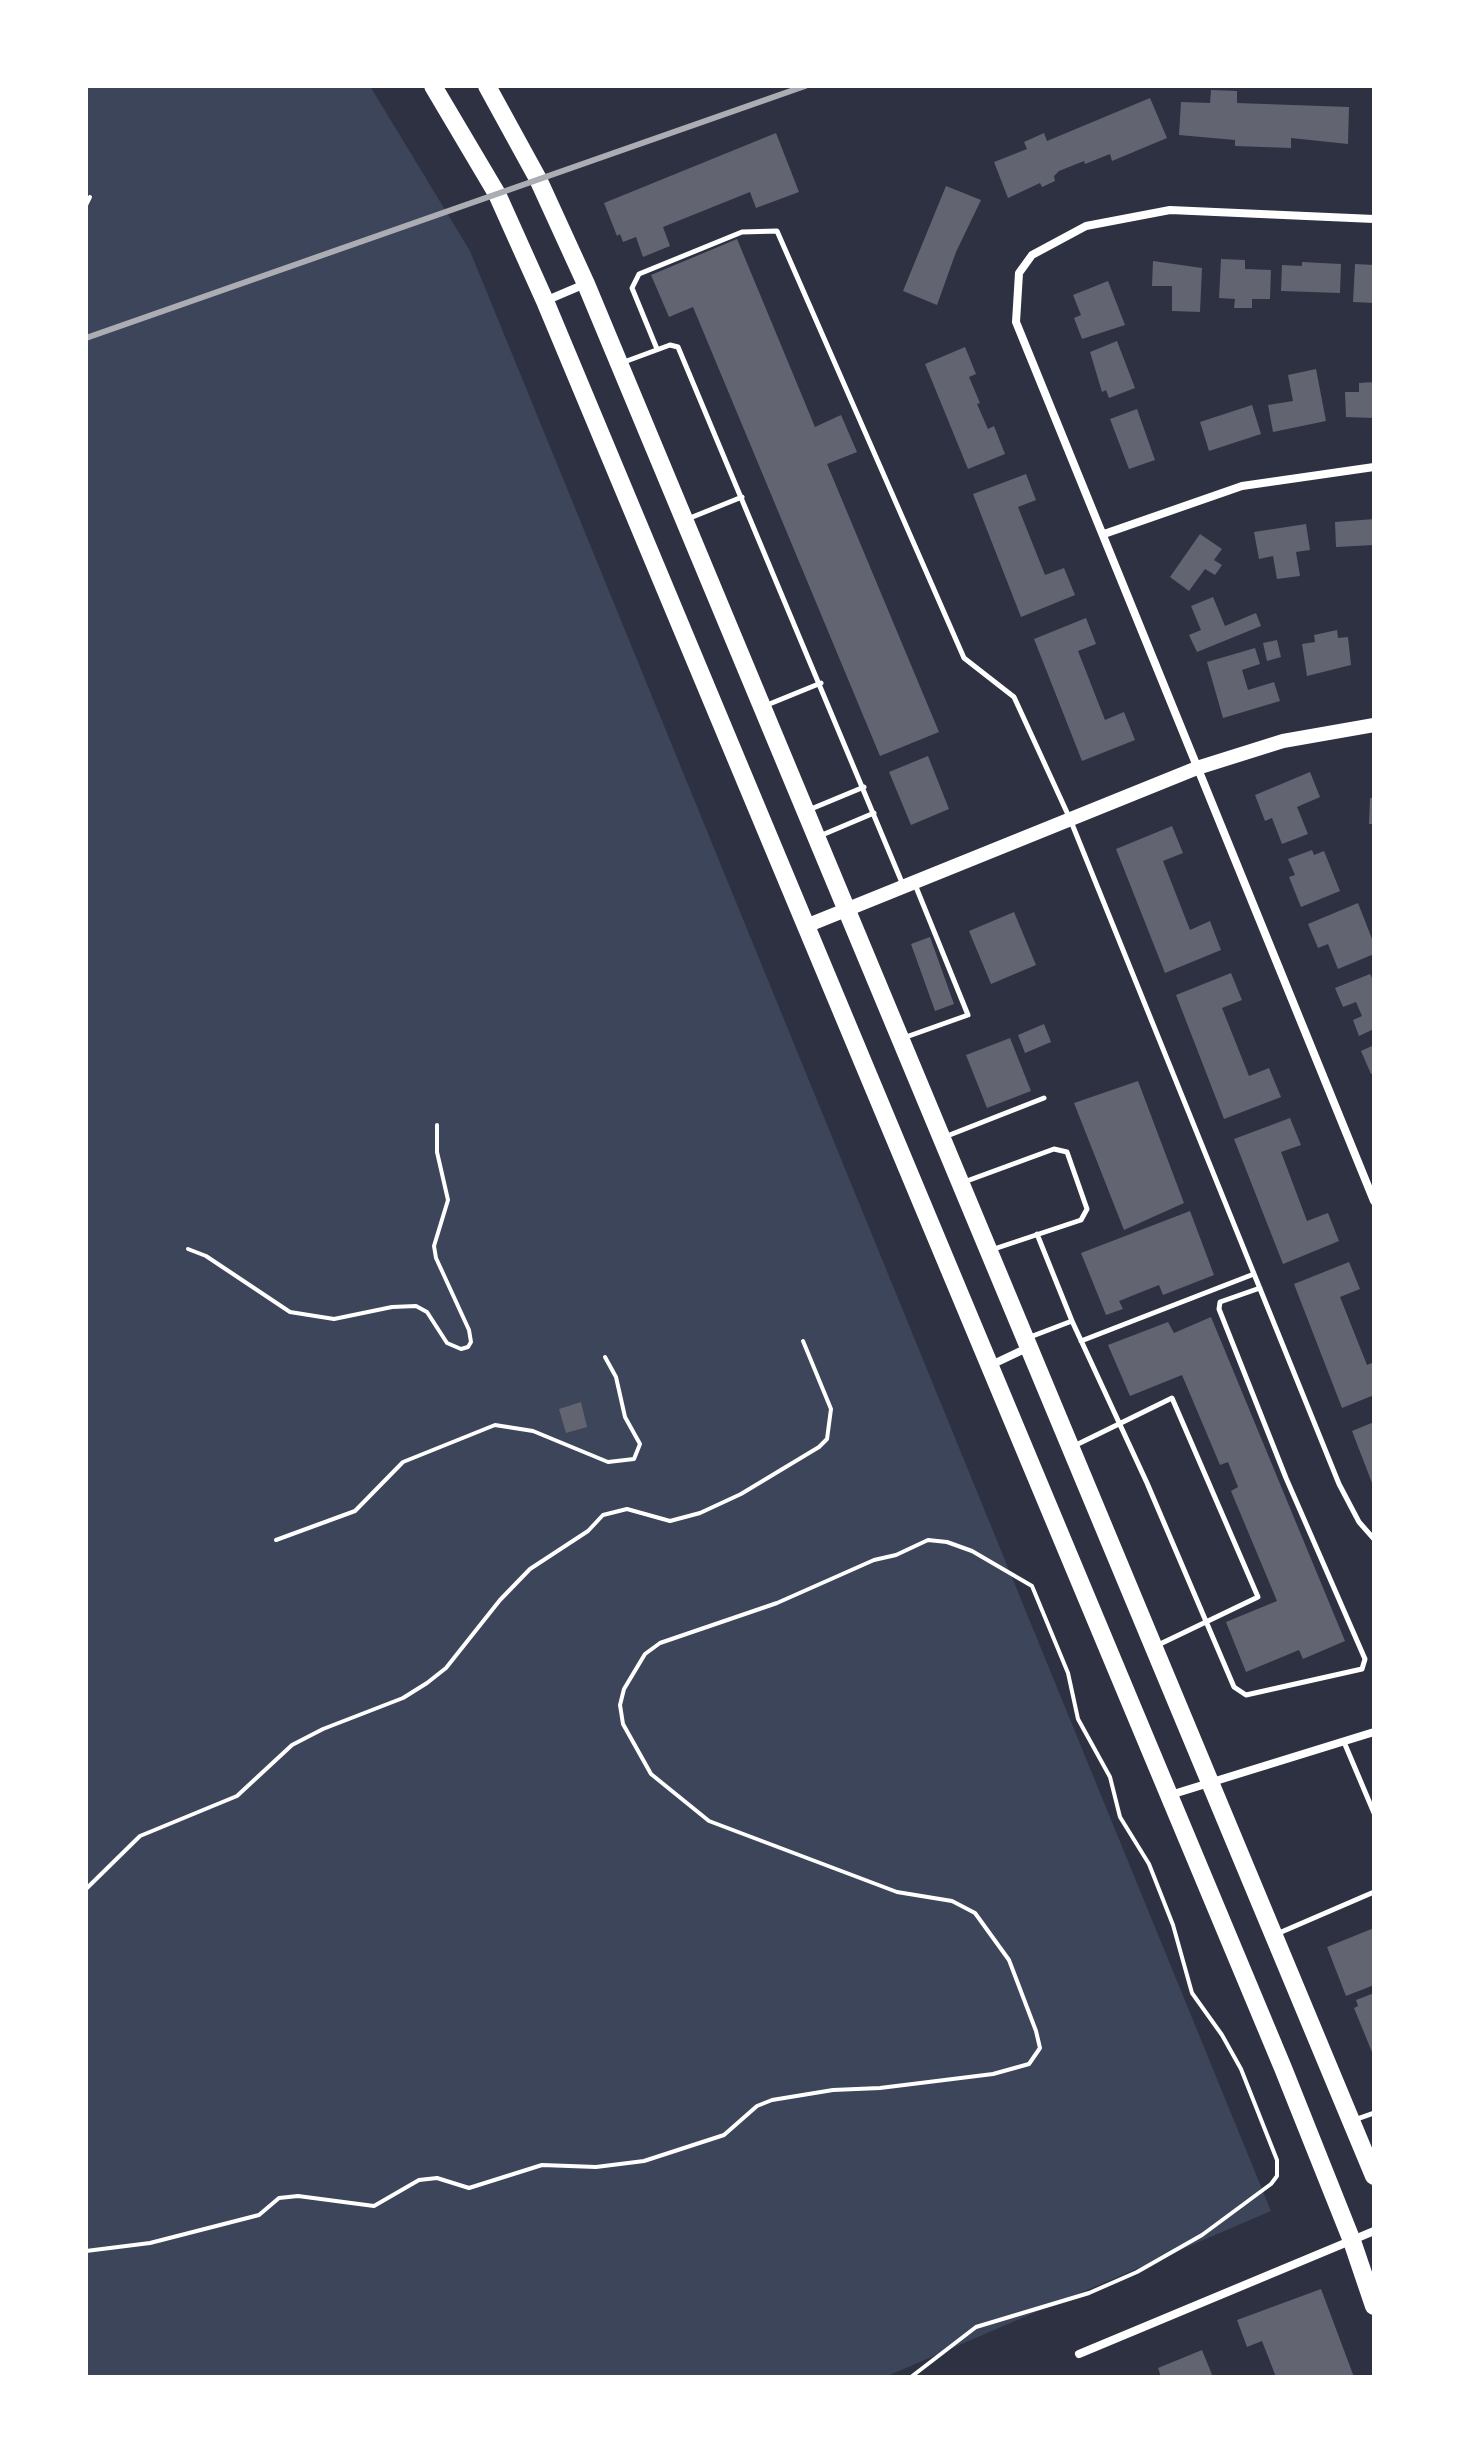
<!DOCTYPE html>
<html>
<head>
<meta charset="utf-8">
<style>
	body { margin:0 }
	#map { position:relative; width:1460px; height:2463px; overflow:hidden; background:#2d3142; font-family:"Asap Condensed",sans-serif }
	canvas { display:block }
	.frame { position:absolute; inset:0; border:88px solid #fff; pointer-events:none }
</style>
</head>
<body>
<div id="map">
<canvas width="1460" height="2463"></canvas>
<div class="frame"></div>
</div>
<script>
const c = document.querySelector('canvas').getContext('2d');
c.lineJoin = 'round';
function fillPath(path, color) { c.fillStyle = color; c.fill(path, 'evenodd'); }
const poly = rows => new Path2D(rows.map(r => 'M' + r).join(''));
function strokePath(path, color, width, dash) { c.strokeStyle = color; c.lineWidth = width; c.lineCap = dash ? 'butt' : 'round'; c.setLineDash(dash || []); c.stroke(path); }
const green = poly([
	[86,86,370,86,470,251,1271,2211,885,2377,86,2377]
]);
const building = poly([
	[1211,90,1237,91,1237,103,1349,107,1348,144,1291,138,1291,148,1235,146,1235,140,1179,135,1181,102,1210,103],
	[1150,98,1167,138,1112,161,1110,154,1085,164,1084,161,1059,171,1054,176,1055,181,1042,187,1040,183,1008,198,994,162,1027,149,1024,142,1044,133,1047,141],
	[776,133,799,192,756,208,750,192,663,227,670,246,643,257,636,237,623,242,620,234,617,236,604,203],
	[946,186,981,200,956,252,937,305,903,291],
	[737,239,815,427,841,415,857,452,827,464,939,732,880,756,693,307,669,317,651,275],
	[1221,259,1245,260,1245,269,1271,270,1270,299,1252,299,1252,308,1234,308,1235,299,1219,298],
	[1153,261,1202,268,1200,312,1172,311,1172,286,1152,286],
	[1302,262,1341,264,1340,293,1281,291,1282,265,1302,266],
	[1355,264,1374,265,1374,303,1353,302],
	[1108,281,1125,325,1082,339,1074,318,1081,315,1073,295],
	[1117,341,1135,388,1109,398,1106,390,1102,392,1090,352],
	[965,347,976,374,969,377,980,403,977,404,988,429,994,426,1005,454,968,469,925,364],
	[1316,369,1326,421,1273,432,1268,405,1293,401,1288,375],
	[1374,382,1374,418,1346,417,1345,392,1359,392,1359,383],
	[1252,405,1261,434,1209,451,1200,422],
	[1137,409,1155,460,1129,469,1110,419],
	[1026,474,1036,500,1018,507,1045,575,1064,568,1075,595,1021,617,973,494],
	[1374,519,1374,545,1336,547,1335,522],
	[1306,524,1310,550,1296,552,1300,576,1277,579,1273,556,1259,559,1254,532],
	[1200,534,1222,549,1214,560,1222,565,1215,575,1205,569,1189,591,1170,577],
	[1213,597,1225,626,1256,613,1261,626,1197,652,1189,635,1201,630,1191,606],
	[1086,618,1096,644,1078,651,1105,720,1124,712,1135,740,1082,761,1034,639],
	[1337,630,1338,638,1348,637,1351,665,1307,676,1302,644,1315,642,1314,635],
	[1277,640,1281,657,1267,661,1263,643],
	[1255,648,1260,664,1242,670,1248,690,1274,682,1280,701,1223,718,1207,662],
	[928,756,949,809,911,825,889,772],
	[1310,772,1320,797,1297,807,1308,834,1282,844,1272,818,1265,821,1255,795],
	[1370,798,1374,798,1374,824,1369,824],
	[1172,826,1183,853,1163,861,1190,930,1210,921,1221,950,1165,973,1116,849],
	[1312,850,1314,855,1324,851,1340,891,1301,907,1289,877,1295,875,1288,859],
	[1358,903,1374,944,1374,954,1338,969,1328,944,1318,948,1308,924],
	[1014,912,1036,965,991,984,969,931],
	[930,937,954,1004,935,1011,911,944],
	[1231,973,1242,1000,1222,1008,1249,1076,1269,1068,1281,1097,1224,1119,1176,995],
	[1370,974,1374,982,1374,1029,1359,1036,1353,1020,1362,1016,1356,1002,1343,1007,1335,988],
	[1044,1024,1051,1042,1025,1053,1018,1035],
	[1010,1038,1031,1091,987,1108,966,1055],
	[1374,1045,1374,1073,1371,1074,1361,1051],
	[1138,1081,1184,1203,1124,1230,1074,1103],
	[1290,1118,1301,1145,1281,1152,1307,1221,1328,1213,1339,1241,1283,1264,1234,1139],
	[1190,1211,1214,1275,1163,1295,1159,1285,1119,1301,1123,1309,1106,1315,1081,1253],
	[1349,1262,1360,1289,1340,1297,1367,1365,1374,1362,1374,1395,1342,1408,1294,1284],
	[1211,1317,1345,1641,1303,1659,1299,1650,1246,1672,1226,1622,1277,1601,1231,1491,1238,1487,1228,1462,1220,1465,1182,1375,1130,1396,1108,1345,1168,1322,1174,1333],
	[581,1402,587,1427,566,1433,559,1409],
	[1374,1422,1374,1488,1352,1431],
	[1374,1928,1374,1985,1346,1996,1327,1947],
	[1374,1993,1374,2057,1354,2008,1358,2006,1356,2000],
	[1321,2289,1354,2377,1276,2377,1262,2341,1247,2347,1237,2320],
	[1202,2350,1213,2377,1161,2377,1158,2368]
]);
const path = poly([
	[86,205,90,197],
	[188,1249,206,1256,290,1312,334,1319,392,1307,416,1306,427,1312,447,1343,461,1349,468,1347,471,1342,469,1330,436,1258,434,1246,448,1200,437,1152,437,1125],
	[276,1540,355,1511,403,1462,495,1425,533,1431,608,1462,634,1459,640,1444,625,1417,616,1377,605,1357],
	[86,1889,140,1836,237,1796,292,1745,323,1729,403,1698,427,1683,446,1668,500,1600,530,1569,588,1531,603,1515,627,1509,670,1521,700,1513,741,1494,819,1447,827,1439,831,1409,803,1341],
	[86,2251,150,2243,259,2215,279,2198,298,2196,374,2206,419,2180,437,2178,469,2188,542,2165,596,2167,644,2161,724,2135,757,2106,772,2100,833,2090,880,2088,993,2074,1029,2064,1040,2048,1036,2031,1009,1960,975,1913,952,1901,897,1892,709,1821,651,1774,623,1724,620,1705,624,1689,645,1654,660,1643,777,1603,874,1560,896,1555,928,1540,947,1542,972,1551,1032,1586,1068,1673,1078,1719,1110,1777,1120,1817,1149,1864,1173,1925,1192,1993,1222,2035,1241,2069,1277,2160,1277,2176,1271,2184,1202,2235,1137,2272,1089,2293,976,2327,911,2377]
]);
const service = poly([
	[657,349,632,288,639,274,742,232,777,231,964,658,1014,697,1070,819,1339,1484,1359,1522,1374,1539],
	[624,362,670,345,678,347,903,885],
	[690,518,742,497],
	[767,705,821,683],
	[811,809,864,787],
	[822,835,874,813],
	[906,1037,968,1015,914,882],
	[947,1136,1044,1098],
	[964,1182,1054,1149,1067,1152,1087,1209,1081,1220,994,1249],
	[1037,1234,1072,1321,1147,1483,1234,1687,1246,1695,1362,1669,1365,1659,1286,1478,1219,1309,1220,1302,1260,1288],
	[1030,1337,1072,1321],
	[1081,1341,1254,1274],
	[1076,1445,1172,1398,1258,1597,1158,1645],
	[1344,1742,1374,1813],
	[1279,1933,1374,1892],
	[1357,2119,1374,2113]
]);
const minor = poly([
	[1374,219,1170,210,1086,226,1032,255,1019,273,1016,322,1374,1201],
	[545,301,585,284],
	[1104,534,1242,486,1374,467],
	[989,1366,1027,1348],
	[1167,1796,1374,1732],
	[1079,2354,1374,2231]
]);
const tertiary = poly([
	[806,926,1197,768,1283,741,1374,725]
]);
const primary = poly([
	[433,86,497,194,545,301,1283,2068,1352,2241,1374,2306],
	[487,86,538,179,586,284,1374,2176]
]);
const rail = poly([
	[86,338,805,86]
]);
fillPath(green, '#3c4559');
fillPath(building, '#626471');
strokePath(path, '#fff', 4);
strokePath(service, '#fff', 5);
strokePath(minor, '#fff', 8);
strokePath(tertiary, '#fff', 14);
strokePath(primary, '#fff', 18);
strokePath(rail, '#abadb3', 6);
</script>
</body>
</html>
